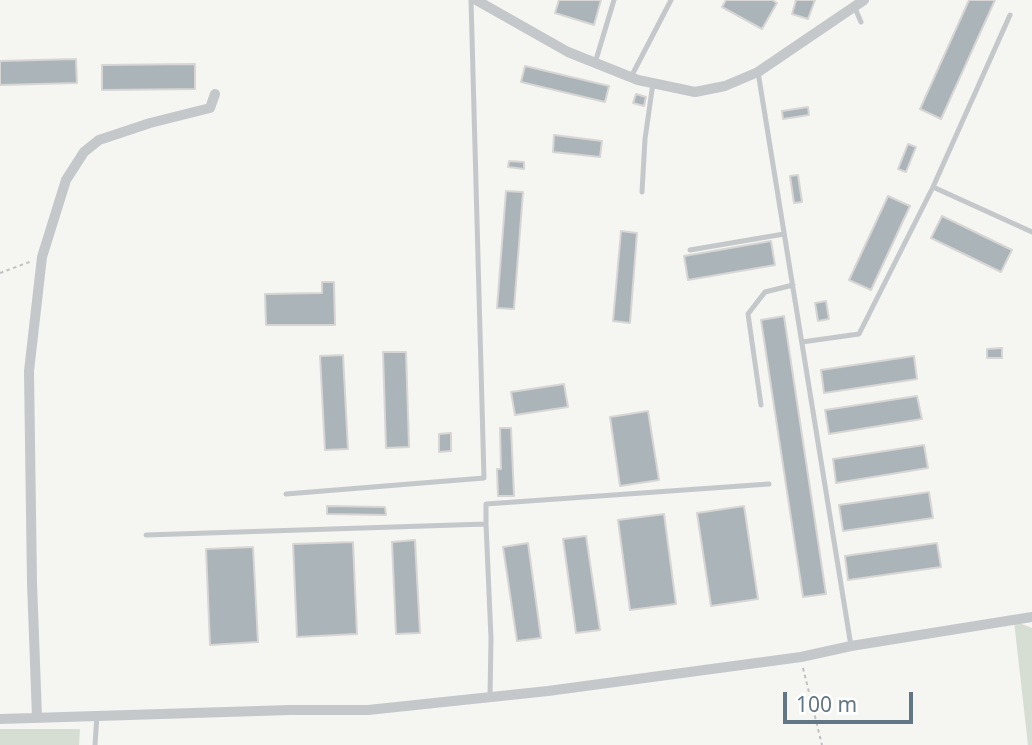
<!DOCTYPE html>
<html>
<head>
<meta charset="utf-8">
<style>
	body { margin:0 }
	#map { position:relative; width:1032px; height:745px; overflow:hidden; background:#f5f5f1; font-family:"Noto Sans",sans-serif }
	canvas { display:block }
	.scale { position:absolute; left:783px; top:692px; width:130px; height:32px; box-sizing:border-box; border:4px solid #627685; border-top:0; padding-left:9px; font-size:21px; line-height:24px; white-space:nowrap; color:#627685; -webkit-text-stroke:5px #fff; paint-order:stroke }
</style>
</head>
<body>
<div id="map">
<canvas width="1032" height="745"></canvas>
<div class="scale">100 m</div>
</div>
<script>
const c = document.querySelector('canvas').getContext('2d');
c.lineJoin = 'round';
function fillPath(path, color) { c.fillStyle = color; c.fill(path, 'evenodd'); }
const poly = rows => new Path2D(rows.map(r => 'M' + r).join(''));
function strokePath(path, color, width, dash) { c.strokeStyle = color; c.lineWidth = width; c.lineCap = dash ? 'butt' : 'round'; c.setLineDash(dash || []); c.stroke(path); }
const green = poly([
	[1014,621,1032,628,1032,745,1028,745],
	[0,729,80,729,79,745,0,745]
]);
const building = poly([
	[559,0,601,0,594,25,555,13,559,0],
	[726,0,772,0,777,3,762,29,722,7,726,0],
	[796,0,815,0,808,19,792,14,796,0],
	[969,0,995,0,941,119,920,109,969,0],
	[76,59,77,83,0,85,0,61,76,59],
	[195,64,195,89,102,90,102,65,195,64],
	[525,66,609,86,605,102,521,82,525,66],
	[636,94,646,97,644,106,633,103,636,94],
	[808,107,809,115,783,119,782,111,808,107],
	[554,135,602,141,600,157,553,152,554,135],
	[908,144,916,147,906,172,898,169,908,144],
	[509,161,524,162,524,169,508,167,509,161],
	[798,175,802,202,794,203,790,176,798,175],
	[506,191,523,192,514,309,497,308,506,191],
	[888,196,910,206,871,290,849,280,888,196],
	[942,216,1012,250,1001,272,931,238,942,216],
	[621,231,637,233,630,323,613,321,621,231],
	[771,241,775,265,688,280,684,256,771,241],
	[322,282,334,282,335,325,266,325,265,294,322,293,322,282],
	[826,301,829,319,818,321,815,303,826,301],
	[784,316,826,594,803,597,761,320,784,316],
	[1002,348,1002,358,987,358,987,349,1002,348],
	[383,352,406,352,409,447,386,448,383,352],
	[343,355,348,449,325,450,320,356,343,355],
	[914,356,917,379,824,393,821,370,914,356],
	[564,384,568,407,515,415,511,392,564,384],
	[917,396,922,419,829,434,825,410,917,396],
	[648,411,659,480,620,486,610,417,648,411],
	[500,428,511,428,514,496,498,496,497,469,501,469,500,428],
	[451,433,451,451,439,452,439,434,451,433],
	[924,445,928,468,836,483,833,459,924,445],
	[929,492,933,518,843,531,839,505,929,492],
	[327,506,385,507,386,515,327,514,327,506],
	[744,506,758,599,711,606,697,513,744,506],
	[664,514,676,604,630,610,618,520,664,514],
	[586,536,600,630,576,633,563,539,586,536],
	[415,540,420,633,396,634,392,542,415,540],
	[353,542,357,634,297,637,293,544,353,542],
	[528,543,541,638,517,641,503,547,528,543],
	[937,543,941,567,848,580,845,556,937,543],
	[253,547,258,642,210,645,206,549,253,547]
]);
const path = poly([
	[0,273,32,261],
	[803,668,822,745]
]);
const lane = poly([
	[854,6,861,22],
	[595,63,614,0],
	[758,72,851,646],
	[631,77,671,0],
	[933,187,1032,232],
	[642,192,645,139,653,83],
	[690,250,784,234],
	[802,342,859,334,933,187,1010,15],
	[761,405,748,314,765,292,793,285],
	[286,494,484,478,471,0],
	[486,524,486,504,769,484],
	[146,535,486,524,491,638,490,697],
	[95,745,97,715]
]);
const street = poly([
	[476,0,568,52,638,80,695,92,725,86,758,72,864,0],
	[37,717,32,583,29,371,42,257,66,180,84,152,99,140,150,123,210,108,215,94],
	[0,719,290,710,368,710,548,691,801,657,851,646,1032,617]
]);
fillPath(green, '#d6ddd2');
fillPath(building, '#abb4b9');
strokePath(building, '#d7d6d4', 2);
strokePath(path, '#bec0c2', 2, [3.5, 3.5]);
strokePath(lane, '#c4c8cb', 5);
strokePath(street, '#c4c8cb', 10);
</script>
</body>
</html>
